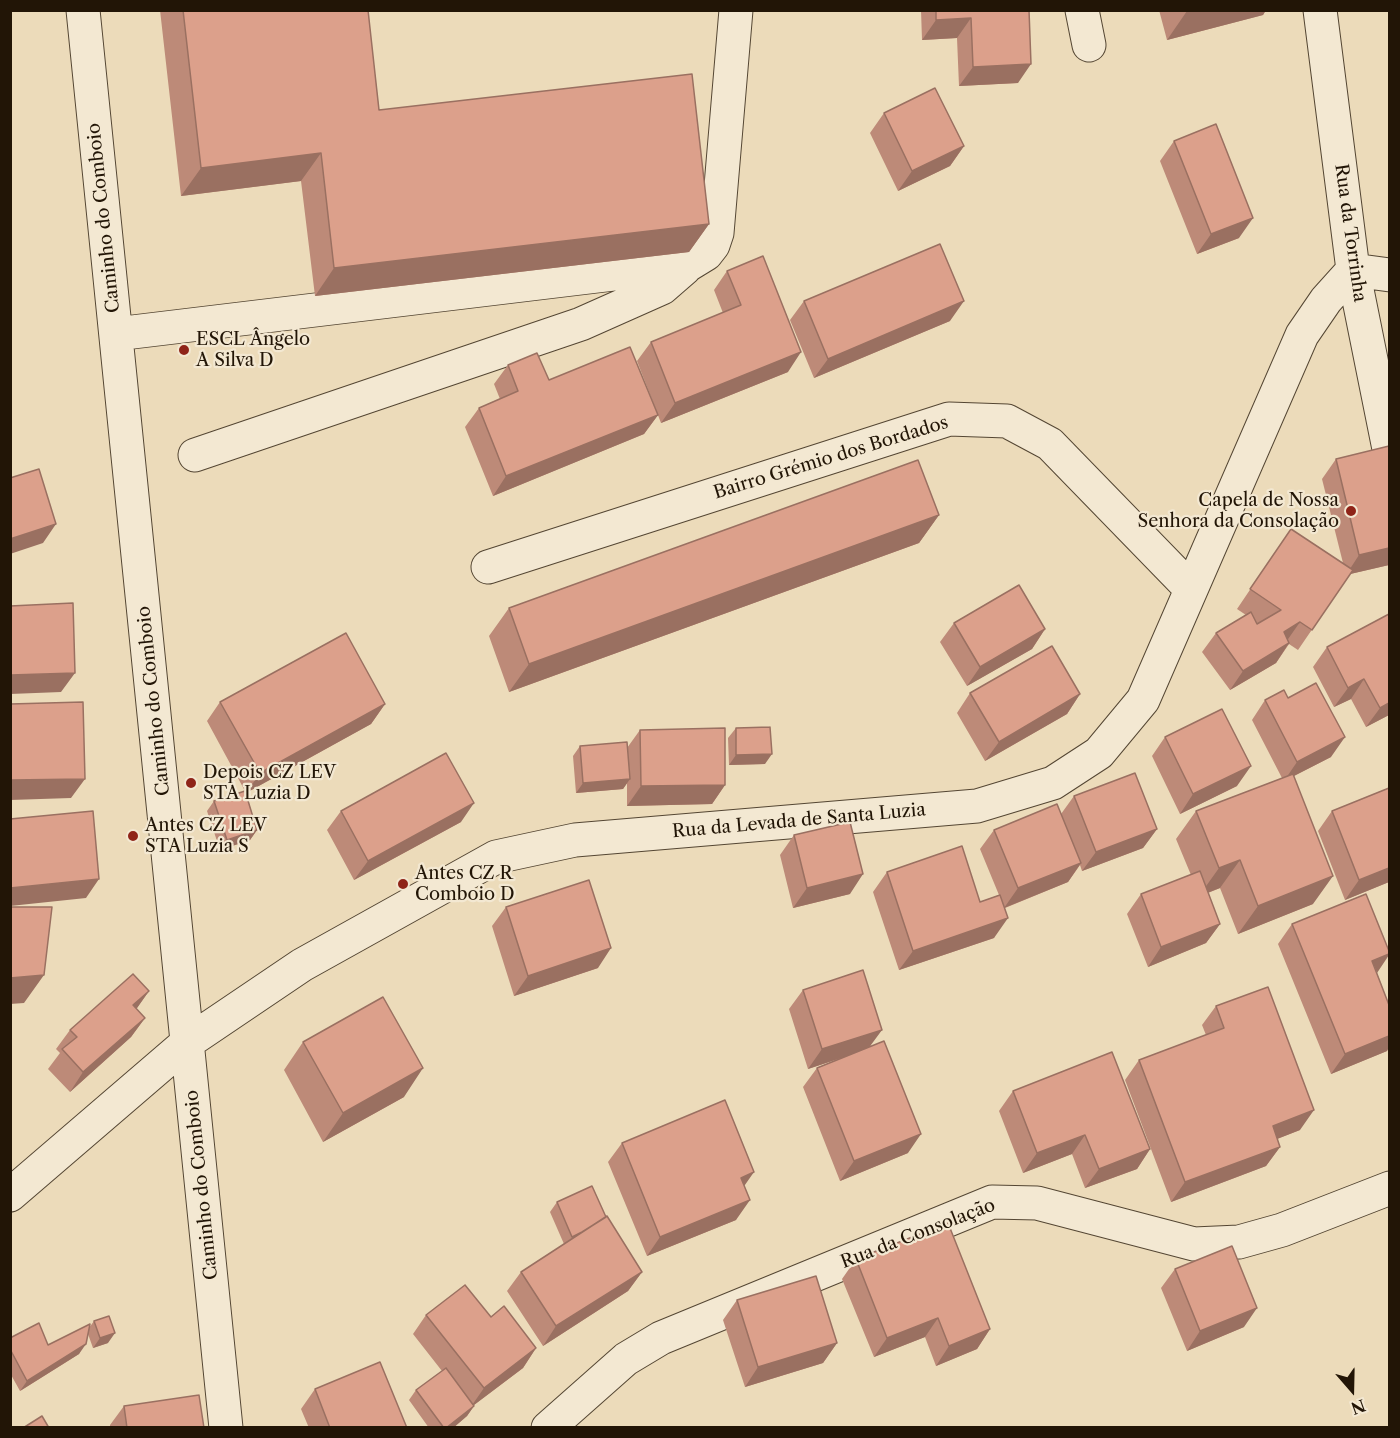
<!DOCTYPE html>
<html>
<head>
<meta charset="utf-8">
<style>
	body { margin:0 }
	#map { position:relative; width:1400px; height:1438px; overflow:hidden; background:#ecdbba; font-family:"Libre Caslon Text",serif }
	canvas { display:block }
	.frame { position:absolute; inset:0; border:12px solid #221506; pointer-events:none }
	.north { position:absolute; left:1322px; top:1360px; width:60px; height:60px; -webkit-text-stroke:4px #f3e8d2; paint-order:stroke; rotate:160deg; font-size:16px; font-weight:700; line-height:24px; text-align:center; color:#221506 }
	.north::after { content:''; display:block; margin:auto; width:21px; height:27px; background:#221506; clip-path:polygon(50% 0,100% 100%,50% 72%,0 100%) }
</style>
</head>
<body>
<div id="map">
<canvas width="1400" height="1438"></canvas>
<div class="frame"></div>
<div class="north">N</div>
</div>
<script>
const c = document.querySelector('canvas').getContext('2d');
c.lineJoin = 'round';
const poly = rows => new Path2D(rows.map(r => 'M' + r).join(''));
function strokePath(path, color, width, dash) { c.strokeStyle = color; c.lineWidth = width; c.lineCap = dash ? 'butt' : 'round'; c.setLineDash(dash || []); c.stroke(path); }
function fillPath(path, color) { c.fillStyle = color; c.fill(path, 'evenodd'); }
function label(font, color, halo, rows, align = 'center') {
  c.font = font + ' "Libre Caslon Text",serif'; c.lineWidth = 4.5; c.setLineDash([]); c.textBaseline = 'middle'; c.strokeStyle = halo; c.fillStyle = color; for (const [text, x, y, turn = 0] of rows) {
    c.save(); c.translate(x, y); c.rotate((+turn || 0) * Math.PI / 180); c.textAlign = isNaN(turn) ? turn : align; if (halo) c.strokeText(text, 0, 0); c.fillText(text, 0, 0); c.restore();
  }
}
const minor = poly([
	[83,10,226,1428],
	[1082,10,1089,45],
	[1320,10,1353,270,1390,454],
	[116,334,688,265,706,254,713,245,717,233,736,10],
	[195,455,581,324,662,288,685,268],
	[488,567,949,419,1007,421,1050,444,1190,588],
	[10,1195,188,1042,302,965,496,857,575,840,977,806,1053,783,1099,753,1143,700,1302,335,1326,300,1353,270,1390,275],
	[548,1428,626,1359,661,1338,992,1202,1037,1203,1194,1244,1239,1242,1282,1230,1390,1188]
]);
const wall = poly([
	[160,10,368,10,379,110,709,224,689,252,315,296,301,181,181,196],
	[921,10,1029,10,1018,83,959,86,957,38,922,40],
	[1159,10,1266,10,1263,15,1167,40],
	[884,113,964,146,950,166,898,191,870,133],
	[1174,141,1239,238,1197,254,1160,161],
	[727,271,788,372,661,423,637,361,651,342,723,313,714,290],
	[804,301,950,321,814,378,790,320],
	[508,365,549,380,658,415,644,434,493,496,465,427,479,408,500,399,494,384],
	[1336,459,1389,565,1350,574,1298,650,1289,644,1276,663,1230,690,1202,652,1216,633,1246,615,1237,609,1291,529,1343,563,1322,479],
	[939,515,919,543,509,692,489,636,509,608],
	[1389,614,1389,715,1366,727,1351,699,1334,707,1313,667,1327,647],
	[954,623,1045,629,1032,649,967,686,940,642],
	[970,693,1080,694,1067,714,985,761,957,713],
	[1265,700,1331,757,1294,776,1313,904,1238,934,1220,888,1208,893,1220,924,1206,943,1148,967,1127,914,1141,894,1191,875,1176,839,1196,811,1282,778,1252,720],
	[220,702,385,704,371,724,246,793,257,830,250,840,220,850,207,811,214,801,245,791,207,721],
	[736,728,765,764,729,765,728,738],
	[640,730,725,785,712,804,627,806,627,783,623,789,576,793,573,756,580,746,627,748],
	[1165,737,1237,786,1180,814,1152,756],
	[1389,788,1389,882,1345,900,1318,831,1332,811],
	[1074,796,1157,829,1143,848,1082,871,1080,865,1068,882,1005,908,994,938,899,970,873,892,887,872,980,902,999,895,980,849,994,830,1061,814],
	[341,811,461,822,354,880,327,830],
	[794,835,850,894,793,908,780,855],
	[506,907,598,968,514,996,492,926],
	[1292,924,1377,973,1389,1005,1389,1051,1388,1049,1387,1051,1331,1074,1278,944],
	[803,990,871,1046,908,1153,840,1181,803,1087,817,1068,838,1059,808,1069,789,1009],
	[149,991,136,1009,145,1018,131,1037,70,1092,48,1069,60,1053,56,1049,70,1030],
	[1216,1006,1300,1130,1277,1139,1280,1147,1266,1166,1171,1202,1125,1080,1139,1060,1206,1035,1202,1025],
	[303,1042,404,1097,323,1142,284,1070],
	[1013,1091,1150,1149,1137,1169,1085,1188,1072,1154,1023,1173,999,1111],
	[622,1143,744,1186,736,1220,647,1256,608,1162],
	[557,1202,606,1217,642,1272,628,1291,543,1346,507,1291,521,1272,564,1244,550,1212],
	[856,1259,990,1329,977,1349,936,1366,925,1337,874,1357,842,1279],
	[1175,1269,1244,1327,1187,1351,1161,1288],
	[737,1300,837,1343,823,1363,745,1387,723,1320],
	[426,1315,491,1317,536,1348,523,1368,474,1405,474,1406,467,1416,453,1428,429,1428,409,1400,416,1390,442,1371,413,1334],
	[94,1321,108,1343,93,1348,88,1334,79,1354,20,1391,10,1373,10,1338,48,1345,89,1328],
	[315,1389,407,1428,309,1428,301,1409],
	[124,1406,204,1428,110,1428,110,1425]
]);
const shadedWall = poly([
	[1190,10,1266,10,1263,15,1167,40,1187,11],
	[971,18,957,38,922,40,936,20],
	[1031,64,1018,83,959,86,973,67],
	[964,146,950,166,898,191,912,171],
	[321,153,301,181,181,196,201,168],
	[1253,218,1239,238,1197,254,1211,234],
	[709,224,689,252,315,296,334,268],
	[964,301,950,321,814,378,828,359],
	[801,352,788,372,661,423,675,403],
	[658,415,644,434,493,496,506,476],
	[939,515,919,543,509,692,529,664],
	[56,524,43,543,10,554,10,539],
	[1389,548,1389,565,1346,575,1359,555],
	[1300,622,1286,642,1284,632],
	[1045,629,1032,649,967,686,980,667],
	[1289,643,1276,663,1230,690,1243,671],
	[75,673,61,692,10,694,10,675],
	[1364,679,1351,699,1334,707,1348,688],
	[1080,694,1067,714,985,761,999,742],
	[1389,703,1389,715,1366,727,1380,708],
	[385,704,371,724,246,793,260,773],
	[1345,737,1331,757,1284,781,1297,762],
	[772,754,765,764,729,765,736,755],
	[1251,766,1237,786,1180,814,1193,794],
	[85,779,71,798,10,800,10,780],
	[630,779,623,789,576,793,583,783],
	[725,785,712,804,627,806,641,786],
	[474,803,461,822,354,880,368,861],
	[1157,829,1143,848,1082,871,1096,852],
	[257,830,250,840,220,850,227,840],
	[1240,860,1220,888,1199,896,1219,868],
	[1081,863,1068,882,1004,908,1018,888],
	[1389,868,1389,882,1345,900,1359,880],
	[863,874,850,894,793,908,807,888],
	[1333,876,1313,904,1238,934,1258,906],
	[99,879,86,898,10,906,10,888],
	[1008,918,994,938,899,970,913,951],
	[1220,924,1206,943,1148,967,1161,947],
	[611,948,598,968,514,996,528,976],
	[1389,954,1389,955,1377,973,1372,961],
	[44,975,24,1003,10,1004,10,978],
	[149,991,135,1011,133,1005],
	[145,1018,131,1037,70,1092,83,1072],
	[882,1030,868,1049,808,1069,822,1049],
	[1389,1036,1389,1047,1387,1051,1331,1074,1345,1054],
	[423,1068,404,1097,323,1142,343,1113],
	[1314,1110,1300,1130,1259,1146,1273,1126],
	[921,1134,908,1153,840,1181,854,1161],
	[1085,1135,1072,1154,1023,1173,1037,1153],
	[1280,1147,1266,1166,1171,1202,1185,1182],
	[1150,1149,1137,1169,1085,1188,1099,1169],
	[754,1172,740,1192,741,1178],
	[750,1200,736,1220,647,1256,660,1237],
	[642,1272,628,1291,543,1346,556,1326],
	[1257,1308,1244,1327,1187,1351,1200,1331],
	[938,1318,925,1337,874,1357,887,1338],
	[990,1329,977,1349,936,1366,949,1346],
	[115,1333,108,1343,93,1348,100,1338],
	[837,1343,823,1363,745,1387,758,1367],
	[86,1344,79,1354,20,1391,27,1381],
	[536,1348,523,1368,470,1408,484,1388],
	[474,1406,467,1416,453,1428,446,1428]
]);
const building = poly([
	[183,10,368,10,379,110,692,74,709,224,334,268,321,153,201,168,183,10],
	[936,10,1029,10,1031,64,973,67,971,18,936,20,936,10],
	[935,88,964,146,912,171,884,113,935,88],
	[1216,124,1253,218,1211,234,1174,141,1216,124],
	[940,244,964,301,828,359,804,301,940,244],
	[763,256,801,352,675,403,651,342,741,305,727,271,763,256],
	[630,347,658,415,506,476,479,408,518,391,508,365,537,353,549,380,630,347],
	[1389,446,1389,548,1359,555,1336,459,1389,446],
	[918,460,939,515,529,664,509,608,918,460],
	[39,469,56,524,10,539,10,478,39,469],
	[1291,529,1353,570,1312,630,1300,622,1284,632,1289,643,1243,671,1216,633,1251,612,1257,624,1281,610,1250,589,1291,529],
	[1019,585,1045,629,980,667,954,623,1019,585],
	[73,603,75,673,10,675,10,606,73,603],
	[1389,614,1389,703,1380,708,1364,679,1348,688,1327,647,1389,614],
	[346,633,385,704,260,773,220,702,346,633],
	[1052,646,1080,694,999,742,970,693,1052,646],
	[1316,683,1345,737,1297,762,1265,700,1284,690,1288,698,1316,683],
	[83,702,85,779,10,780,10,704,83,702],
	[1222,709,1251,766,1193,794,1165,737,1222,709],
	[770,727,772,754,736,755,736,728,770,727],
	[725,728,725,785,641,786,640,730,725,728],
	[627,742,630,779,583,783,580,746,627,742],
	[446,753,474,803,368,861,341,811,446,753],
	[1135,773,1157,829,1096,852,1074,796,1135,773],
	[1293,774,1333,876,1258,906,1240,860,1219,868,1196,811,1293,774],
	[1389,788,1389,868,1359,880,1332,811,1389,788],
	[245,791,257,830,227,840,214,801,245,791],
	[1057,804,1081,863,1018,888,994,830,1057,804],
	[93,811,99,879,10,888,10,819,93,811],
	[850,822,863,874,807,888,794,835,850,822],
	[962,846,980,902,1000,895,1008,918,913,951,887,872,962,846],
	[1200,871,1220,924,1161,947,1141,894,1200,871],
	[589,880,611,948,528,976,506,907,589,880],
	[1366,894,1389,951,1389,954,1372,961,1389,1005,1389,1036,1345,1054,1292,924,1366,894],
	[10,907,52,907,44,975,10,978,10,907],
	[863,970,882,1030,822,1049,803,990,863,970],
	[133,974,149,991,133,1005,145,1018,83,1072,62,1049,77,1037,70,1030,133,974],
	[1268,987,1314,1110,1273,1126,1280,1147,1185,1182,1139,1060,1224,1028,1216,1006,1268,987],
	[383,997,423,1068,343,1113,303,1042,383,997],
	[884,1041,921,1134,854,1161,817,1068,884,1041],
	[1112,1052,1150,1149,1099,1169,1085,1135,1037,1153,1013,1091,1112,1052],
	[725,1100,754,1172,741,1178,750,1200,660,1237,622,1143,725,1100],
	[592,1186,606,1217,582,1232,572,1237,557,1202,592,1186],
	[607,1216,642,1272,556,1326,521,1272,607,1216],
	[948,1223,990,1329,949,1346,938,1318,887,1338,856,1259,948,1223],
	[1232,1246,1257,1308,1200,1331,1175,1269,1232,1246],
	[816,1276,837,1343,758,1367,737,1300,816,1276],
	[465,1285,491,1317,504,1306,536,1348,484,1388,426,1315,465,1285],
	[109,1316,115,1333,100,1338,94,1321,109,1316],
	[39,1323,48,1345,90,1324,86,1344,27,1381,10,1349,10,1338,39,1323],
	[380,1362,407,1428,330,1428,315,1389,380,1362],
	[446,1368,474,1406,446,1428,444,1428,416,1390,446,1368],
	[199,1395,204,1428,127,1428,124,1406,199,1395],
	[42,1416,49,1428,23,1428,42,1416]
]);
const markers = [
	[184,350,6,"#8f2418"],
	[1351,511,6,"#8f2418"],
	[191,783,6,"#8f2418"],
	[133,836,6,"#8f2418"],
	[403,884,6,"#8f2418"]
];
const streetNames = [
	["Caminho do Comboio",104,218,-96],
	["Rua da Torrinha",1350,233,82],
	["Bairro Grémio dos Bordados",831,458,-17],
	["Caminho do Comboio",154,701,-96],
	["Rua da Levada de Santa Luzia",799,821,-5],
	["Caminho do Comboio",202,1185,-96],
	["Rua da Consolação",918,1234,-21]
];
const poiNames = [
	["ESCL Ângelo",196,340],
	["A Silva D",196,361],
	["Capela de Nossa",1339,501,"right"],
	["Senhora da Consolação",1339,522,"right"],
	["Depois CZ LEV",203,773],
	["STA Luzia D",203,794],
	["Antes CZ LEV",145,826],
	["STA Luzia S",145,847],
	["Antes CZ R",415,874],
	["Comboio D",415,895]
];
strokePath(minor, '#544633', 35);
strokePath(minor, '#f3e8d2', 33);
fillPath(wall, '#bd8a78');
fillPath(shadedWall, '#9a7061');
fillPath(building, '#dca08b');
strokePath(building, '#9a7061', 1.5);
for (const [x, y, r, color] of markers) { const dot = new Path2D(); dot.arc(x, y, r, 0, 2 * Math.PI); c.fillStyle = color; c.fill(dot); strokePath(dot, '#f3e8d2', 2); }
label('18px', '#221506', '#f3e8d2', streetNames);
label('18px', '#221506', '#f3e8d2', poiNames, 'left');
</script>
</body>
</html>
